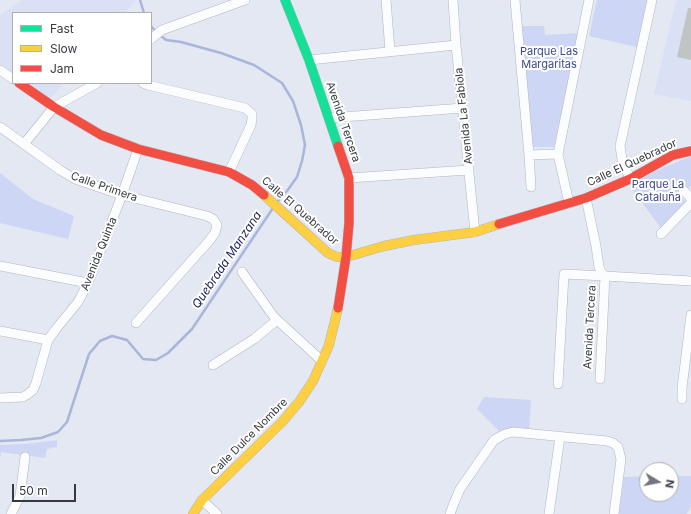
<!DOCTYPE html>
<html>
<head>
<meta charset="utf-8">
<style>
	body { margin:0 }
	#map { position:relative; width:691px; height:514px; overflow:hidden; background:#e4e8f2; font-family:Inter,sans-serif }
	canvas { display:block }
	.legend { position:absolute; left:12px; top:12px; width:140px; height:72px; box-sizing:border-box; background:#fff; border:1px solid #afb0b3; margin:0; padding:5px 7px; list-style:none; font-size:12px; color:#373941 }
	.legend li { display:flex; align-items:center; gap:8px; height:20px }
	.legend b { width:20px; border:1px solid #afb0b3 }
	.north { position:absolute; left:639px; top:462px; width:40px; height:40px; box-sizing:border-box; background:#fff; border:1px solid #afb0b3; border-radius:50%; rotate:100deg; font-size:11px; font-weight:700; line-height:16px; text-align:center; color:#373941 }
	.north::after { content:''; display:block; margin:auto; width:14px; height:18px; background:#74767f; clip-path:polygon(50% 0,100% 100%,50% 72%,0 100%) }
	.scale { position:absolute; left:12px; top:484px; width:64px; height:18px; box-sizing:border-box; border:2px solid #373941; border-top:0; padding-left:5px; font-size:12px; line-height:14px; white-space:nowrap; color:#373941; -webkit-text-stroke:3px #fff; paint-order:stroke }
</style>
</head>
<body>
<div id="map">
<canvas width="691" height="514"></canvas>
<ul class="legend">
<li><b style="height:5px;background:#16e098"></b>Fast</li>
<li><b style="height:5px;background:#ffcf43"></b>Slow</li>
<li><b style="height:5px;background:#f24e42"></b>Jam</li>
</ul>
<div class="north">N</div>
<div class="scale">50 m</div>
</div>
<script>
const c = document.querySelector('canvas').getContext('2d');
c.lineJoin = 'round';
function fillPath(path, color) { c.fillStyle = color; c.fill(path, 'evenodd'); }
const poly = rows => new Path2D(rows.map(r => 'M' + r).join(''));
function strokePath(path, color, width, dash) { c.strokeStyle = color; c.lineWidth = width; c.lineCap = dash ? 'butt' : 'round'; c.setLineDash(dash || []); c.stroke(path); }
function label(font, color, halo, rows, align = 'center') {
  c.font = font + ' Inter,sans-serif'; c.lineWidth = 4; c.setLineDash([]); c.textBaseline = 'middle'; c.strokeStyle = halo; c.fillStyle = color; for (const [text, x, y, turn = 0] of rows) {
    c.save(); c.translate(x, y); c.rotate((+turn || 0) * Math.PI / 180); c.textAlign = isNaN(turn) ? turn : align; if (halo) c.strokeText(text, 0, 0); c.fillText(text, 0, 0); c.restore();
  }
}
const built = poly([
	[22,0,136,0,125,13,13,13,13,73,0,64,0,15],
	[676,0,691,0,691,101,654,94],
	[26,83,64,83,49,100]
]);
const green = poly([
	[597,0,647,0,637,47,589,36],
	[522,26,544,26,545,35,579,33,554,147,532,147],
	[691,156,691,186,688,189,683,185,677,192,686,202,661,228,629,185,652,173],
	[0,173,33,199,74,216,68,239,0,223],
	[484,397,531,400,529,431,500,432,477,409],
	[57,440,57,447,47,449,45,458,1,452,0,458,0,445,26,444],
	[647,476,647,494,671,494,671,476,691,476,691,506,687,514,619,514,624,477]
]);
const stream = poly([
	[140,0,144,13],
	[151,26,156,32],
	[160,35,166,40,181,42,221,53,254,65,282,83,293,101,301,125,305,145,302,161,297,177,287,191,277,202],
	[0,441,21,440,41,438,58,432,67,422,89,354,100,341,112,336,127,340,143,359,156,360,168,353,192,329,273,208]
]);
const building = poly([
	[688,8,691,8,691,60,677,57]
]);
const street = poly([
	[386,0,390,51],
	[453,0,456,45,475,232],
	[515,0,529,155,531,187],
	[151,39,162,30,245,0],
	[309,60,456,45],
	[0,70,13,79],
	[143,83,148,85,245,108,252,114,252,119,251,125,229,172],
	[329,118,463,108],
	[0,127,60,170,75,179,122,195,207,216,213,219,217,225,215,233,209,241,136,323],
	[24,144,54,107,97,83],
	[529,155,558,154],
	[349,178,469,170],
	[630,179,622,159,620,146,652,0],
	[683,190,691,198],
	[586,198,596,246,599,267,601,272,605,276,691,281],
	[569,203,558,154,589,0],
	[661,234,691,203],
	[0,266,88,283],
	[242,272,274,317,322,361],
	[0,331,48,340],
	[213,365,254,339,277,320],
	[558,384,564,274,605,276,600,379],
	[0,398,23,397,28,394,33,390,36,383,48,340,56,329,78,302,88,283,122,195,138,149],
	[682,399,682,388,691,315],
	[202,500,217,514],
	[11,514,20,496,25,457],
	[450,514,454,503,460,489,494,440,505,434,513,432,607,441,613,443,618,447,621,459,614,514],
	[549,514,560,437]
]);
const fast = poly([
	[285,0,309,60,338,146]
]);
const slow = poly([
	[264,195,328,253,337,257,346,257,384,246,414,240,475,232,499,224],
	[193,514,202,500,282,422,299,402,313,381,329,345,338,308]
]);
const jam = poly([
	[19,83,54,107,101,135,138,149,229,172,252,185,264,195],
	[499,224,586,198,630,179,673,155,691,151],
	[338,308,346,257,349,223,349,178,338,146]
]);
const parkNames = [
	["Parque Las",549,52],
	["Margaritas",549,65],
	["Parque La",658,185],
	["Cataluña",658,198]
];
const streetNames = [
	["Avenida La Fabiola",464,116,-96],
	["Avenida Tercera",343,122,71],
	["Calle El Quebrador",632,163,-25],
	["Calle Primera",104,187,19],
	["Calle El Quebrador",300,211,41],
	["Avenida Quinta",99,254,-68],
	["Avenida Tercera",590,327,-87],
	["Calle Dulce Nombre",249,437,-45]
];
const waterNames = [
	["Quebrada Manzana",227,260,-56]
];
fillPath(built, '#dbe1f4');
fillPath(green, '#cdd6f5');
strokePath(stream, '#aab5da', 2.5);
fillPath(building, '#c1c4c4');
strokePath(street, '#b2b5bd', 10);
strokePath(fast, '#b2b5bd', 10);
strokePath(slow, '#b2b5bd', 10);
strokePath(jam, '#b2b5bd', 10);
strokePath(street, '#fbfcfd', 9);
strokePath(fast, '#16e098', 9);
strokePath(slow, '#ffcf43', 9);
strokePath(jam, '#f24e42', 9);
label('11px', '#3c4986', '#fff', parkNames);
label('11px', '#373941', '#fff', streetNames);
label('italic 12px', '#1b235d', '#fff', waterNames);
</script>
</body>
</html>
